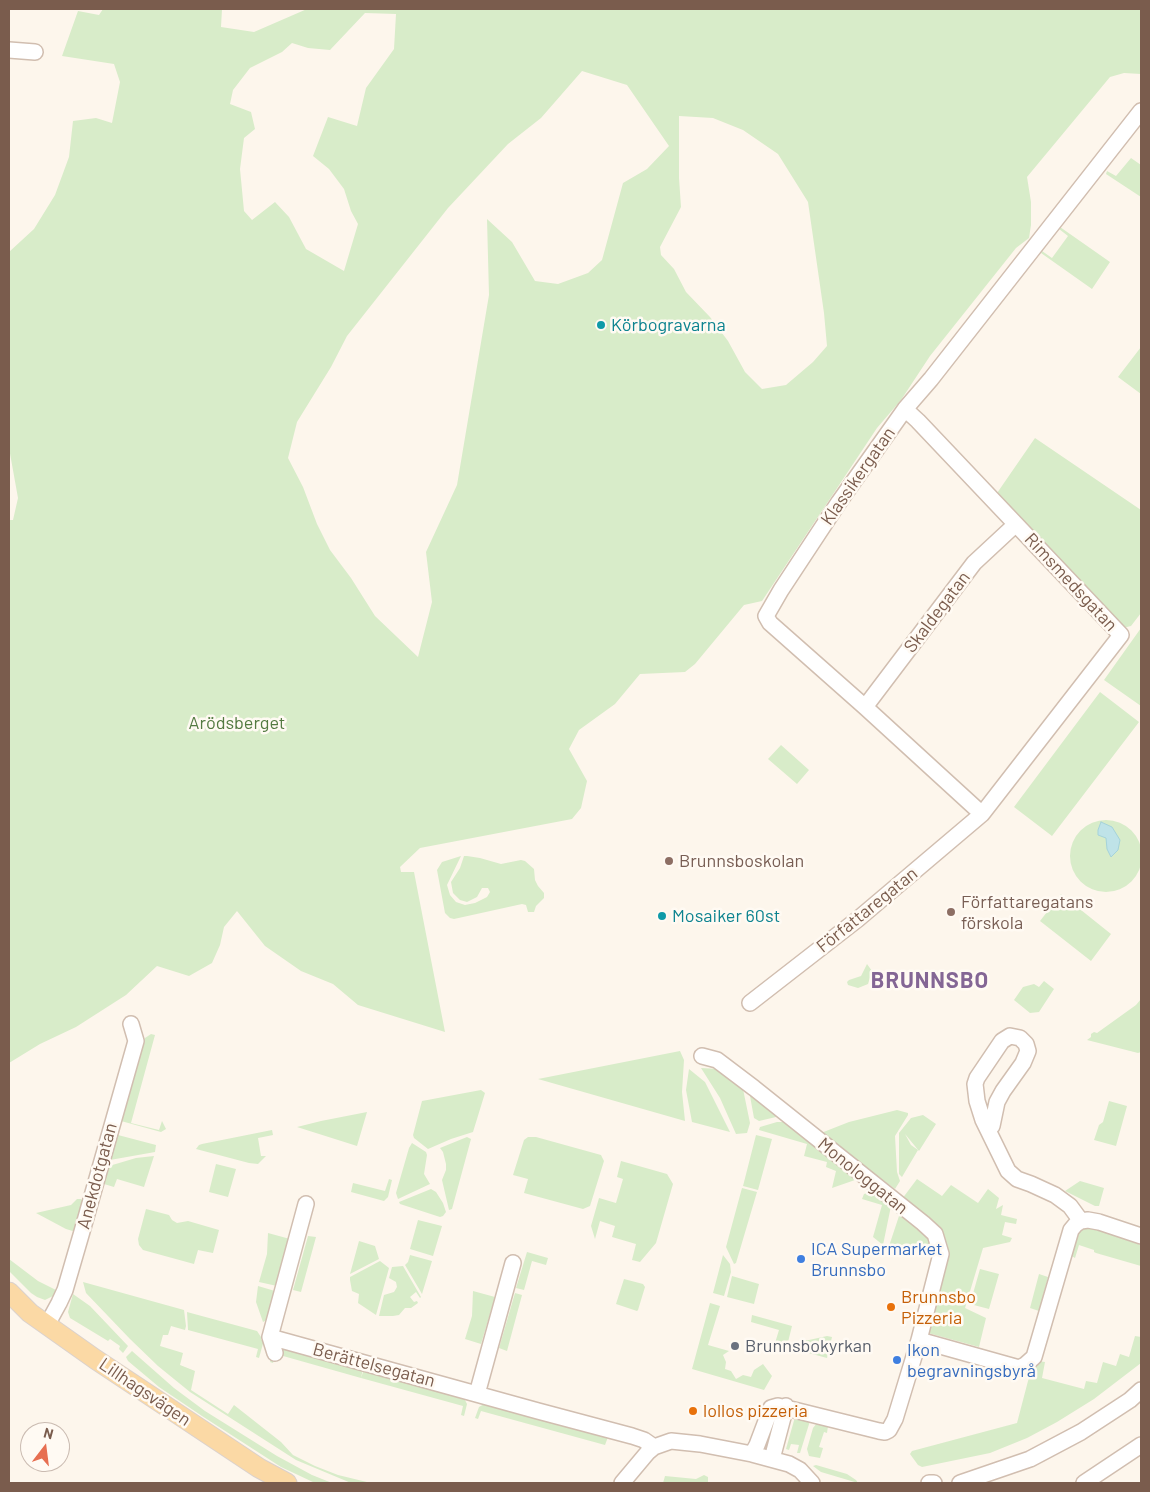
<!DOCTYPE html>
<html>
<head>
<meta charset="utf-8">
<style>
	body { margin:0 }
	#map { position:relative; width:1150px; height:1492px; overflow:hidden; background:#fdf6ec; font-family:Barlow,sans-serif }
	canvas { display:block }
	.frame { position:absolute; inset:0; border:10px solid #7a5c4d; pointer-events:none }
	.north { position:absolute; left:20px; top:1422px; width:50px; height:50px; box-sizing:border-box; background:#fffaf3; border:1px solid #cabbb1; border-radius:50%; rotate:15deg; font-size:14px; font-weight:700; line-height:20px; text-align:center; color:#7a5c4d }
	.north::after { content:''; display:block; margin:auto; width:18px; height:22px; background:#e76f51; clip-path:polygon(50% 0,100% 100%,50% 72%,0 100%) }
</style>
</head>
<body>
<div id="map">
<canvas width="1150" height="1492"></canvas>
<div class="frame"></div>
<div class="north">N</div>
</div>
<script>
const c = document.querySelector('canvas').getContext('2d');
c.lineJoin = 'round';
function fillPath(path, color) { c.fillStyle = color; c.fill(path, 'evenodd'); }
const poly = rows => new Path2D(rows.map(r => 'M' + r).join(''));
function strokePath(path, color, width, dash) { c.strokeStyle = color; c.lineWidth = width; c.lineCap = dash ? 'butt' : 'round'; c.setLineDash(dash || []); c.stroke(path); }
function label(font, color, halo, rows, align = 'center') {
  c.font = font + ' Barlow,sans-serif'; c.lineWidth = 5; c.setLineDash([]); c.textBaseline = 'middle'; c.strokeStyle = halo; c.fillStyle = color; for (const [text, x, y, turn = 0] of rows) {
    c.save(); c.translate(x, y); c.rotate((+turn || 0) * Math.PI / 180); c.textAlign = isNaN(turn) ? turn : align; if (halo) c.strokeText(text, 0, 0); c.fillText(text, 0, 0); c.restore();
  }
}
const green = poly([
	[103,9,222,9,221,27,254,32,307,9,1141,9,1141,74,1124,73,1110,77,1027,177,1031,202,1031,225,1029,238,1016,248,930,356,901,400,877,428,762,601,744,605,695,664,685,672,640,674,615,704,579,730,569,749,587,781,581,808,572,819,420,848,400,867,401,872,414,872,445,1032,358,1005,333,984,301,971,265,946,237,911,224,927,220,945,212,963,189,976,157,966,126,995,76,1027,40,1044,9,1063,9,520,13,520,18,498,9,448,9,252,34,229,55,195,69,157,73,121,96,118,112,123,120,82,114,64,62,56,78,11,99,15],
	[365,13,396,14,394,49,366,88,357,126,328,117,313,156,329,169,344,189,351,211,358,224,344,271,306,249,289,217,275,202,252,220,244,211,240,169,244,138,255,129,251,112,230,104,233,90,250,68,282,52,292,43,308,48,330,50],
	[582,71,627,85,669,146,647,169,623,183,602,260,588,273,558,284,535,281,512,242,487,219,489,295,457,485,426,552,432,602,418,657,375,616,351,578,330,550,317,524,303,487,288,458,297,422,331,367,347,336,448,208,508,144,541,118],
	[679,116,713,118,743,130,778,154,808,202,824,313,827,346,813,362,786,385,762,389,745,372,728,341,710,317,686,292,674,269,661,255,660,247,681,207,679,178],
	[1131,158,1141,165,1141,197,1106,174,1107,171,1116,176],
	[1060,227,1110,262,1092,289,1041,253,1042,251,1052,258,1068,236,1059,229],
	[1141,347,1141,394,1118,377],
	[1035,438,1141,510,1141,613,1131,626,1123,628,995,496],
	[1141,628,1141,706,1104,680],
	[1100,692,1139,722,1052,836,1014,807],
	[781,745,809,770,797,784,768,759],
	'1070 856a36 36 0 1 1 72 0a36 36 0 1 1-72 0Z',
	[461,856,447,885,450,895,456,902,465,905,475,903,487,897,490,892,488,888,482,888,477,897,467,902,460,900,453,893,451,882,460,868,464,856,467,856,480,858,501,864,521,860,525,861,534,869,535,880,538,886,544,893,544,898,536,906,534,912,528,912,526,905,522,904,454,919,450,918,445,913,437,870,442,862],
	[1061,894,1111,934,1091,961,1040,921],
	[867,964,872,971,868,984,858,988,848,985,847,982,849,980,861,976],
	[1044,981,1054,989,1039,1012,1030,1013,1014,1000,1023,987,1034,984,1039,987],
	[1141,999,1141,1052,1138,1053,1087,1040,1091,1037,1091,1034,1094,1032,1097,1033,1136,1005],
	[151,1034,155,1035,131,1123,159,1130,162,1121,166,1129,161,1132,121,1121,145,1038],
	[680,1051,684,1060,682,1092,685,1121,538,1079],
	[701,1068,719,1069,743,1089,750,1123,747,1133,736,1134,720,1098],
	[689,1069,705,1082,730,1132,692,1122,686,1090],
	[481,1090,485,1093,473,1132,451,1139,428,1149,414,1138,413,1135,422,1101],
	[751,1095,772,1112,777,1116,776,1117,759,1121,754,1118,750,1096],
	[1109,1101,1127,1106,1116,1146,1094,1140,1099,1125,1103,1122],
	[897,1110,908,1113,908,1115,895,1136,897,1172,900,1181,895,1189,857,1161,821,1133,849,1122],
	[367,1112,357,1146,297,1127,321,1121],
	[923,1115,936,1124,919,1151,905,1134,911,1145,918,1150,902,1177,899,1174,899,1133,911,1118],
	[777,1122,783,1122,817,1146,856,1177,855,1180,832,1188,836,1171,826,1167,827,1162,804,1156,807,1144,759,1130,760,1127],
	[272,1130,273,1135,258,1138,261,1156,266,1156,258,1164,249,1163,196,1149,199,1145,202,1144],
	[118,1135,156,1145,155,1152,110,1160],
	[756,1135,772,1139,758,1190,743,1186],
	[467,1137,471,1139,452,1209,449,1210,442,1180,446,1170,446,1164,443,1152,440,1148],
	[528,1137,536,1137,601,1155,604,1161,590,1206,583,1209,524,1193,528,1179,513,1175,524,1140],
	[412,1143,426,1152,427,1155,424,1174,430,1184,398,1199,396,1193,409,1148],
	[154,1156,144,1187,117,1179,114,1187,104,1184,109,1166,136,1158],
	[621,1161,667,1174,673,1184,656,1243,640,1262,632,1260,636,1244,612,1237,615,1226,600,1221,595,1239,591,1226,599,1198,616,1203,623,1179,617,1177],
	[216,1164,236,1169,228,1197,209,1192],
	[389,1179,392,1180,388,1197,384,1201,351,1192,353,1183,385,1191],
	[917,1179,942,1196,951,1185,978,1203,988,1189,999,1198,996,1209,1003,1205,1001,1215,1017,1219,1016,1224,1005,1222,1002,1235,1012,1238,1010,1242,983,1248,965,1308,986,1318,979,1347,928,1333,948,1259,948,1252,947,1243,902,1199],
	[1080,1181,1104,1188,1099,1206,1095,1206,1065,1191],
	[742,1188,757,1192,736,1263,734,1264,726,1247],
	[431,1189,436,1192,443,1203,446,1212,443,1216,440,1217,400,1204,399,1202],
	[873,1191,891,1206,883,1245,873,1237,882,1205,862,1199,864,1194],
	[77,1199,81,1199,83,1202,76,1232,66,1229,36,1213,71,1205],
	[146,1209,169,1215,172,1220,177,1223,188,1221,219,1230,213,1253,198,1250,194,1264,143,1250,139,1245,138,1239],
	[899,1216,903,1216,927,1235,931,1242,922,1249,915,1247,912,1256,888,1249],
	[418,1220,442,1226,433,1256,410,1249],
	[1088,1227,1141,1245,1141,1266,1096,1253,1094,1252,1094,1250,1079,1245,1075,1258,1070,1255,1071,1250,1079,1229],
	[268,1233,290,1239,277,1286,259,1282,267,1254],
	[308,1236,316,1237,301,1292,293,1290],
	[359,1241,375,1246,379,1259,350,1274],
	[527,1252,548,1258,546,1265,532,1261,524,1290,516,1288],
	[410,1255,432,1261,422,1294,405,1265,408,1262],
	[723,1255,730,1264,731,1272,724,1296,713,1293],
	[9,1259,38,1281,56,1290,55,1295,45,1300,37,1297,31,1293,9,1271],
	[380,1261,389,1268,376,1315,358,1303,359,1294,352,1291,350,1280,350,1277],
	[403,1266,421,1297,420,1298,416,1292,410,1297,414,1302,417,1301,418,1303,411,1308,405,1308,399,1315,393,1316,379,1316,384,1295,394,1292,397,1287,396,1282,389,1278,392,1267],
	[980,1269,999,1274,989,1309,970,1304],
	[1039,1274,1048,1277,1039,1311,1030,1308],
	[732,1276,759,1284,754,1304,727,1297],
	[624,1279,643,1284,645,1287,638,1310,637,1311,616,1304],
	[83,1282,184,1310,186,1326,185,1330,171,1326,168,1335,163,1335,160,1346,183,1353,180,1365,195,1371,191,1390,228,1414,234,1405,281,1442,293,1455,315,1466,338,1475,371,1483,351,1483,296,1460,190,1392,158,1366,130,1339,86,1293],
	[258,1286,275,1291,267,1320,263,1322,256,1302],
	[473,1291,495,1297,481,1344,465,1339,472,1316],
	[515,1293,522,1295,507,1351,499,1348],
	[73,1294,90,1306,128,1346,123,1353,119,1349,120,1346,110,1339,108,1341,70,1318,68,1312],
	[710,1303,720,1306,708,1345,729,1351,723,1355,726,1362,725,1369,731,1371,736,1379,743,1375,751,1377,754,1370,763,1364,772,1376,764,1390,692,1369],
	[187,1312,257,1331,261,1337,261,1340,264,1340,259,1358,256,1357,258,1349,188,1330],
	[752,1315,792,1326,788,1342,775,1343,779,1330,751,1322],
	[827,1336,832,1337,827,1358,801,1351,804,1340,809,1340],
	[1135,1336,1141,1337,1141,1363,1094,1399,1057,1422,1027,1438,990,1453,922,1467,918,1465,910,1454,912,1451,1017,1423,1028,1381,1030,1376,1035,1377,1035,1375,1029,1371,1038,1361,1045,1362,1042,1378,1084,1389,1086,1381,1097,1383,1103,1362,1116,1366,1120,1354,1129,1357],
	[279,1347,363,1369,361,1378,276,1354,273,1363,270,1362,274,1351],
	[132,1351,174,1388,205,1411,277,1456,312,1475,332,1483,315,1483,281,1467,202,1416,159,1387,128,1361,126,1357],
	[364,1369,464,1398,467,1404,464,1416,461,1415,463,1406,361,1378],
	[484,1404,608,1437,605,1445,481,1411,478,1419,475,1418,479,1407],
	[795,1417,810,1421,800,1453,797,1453,799,1445,791,1444,789,1450,786,1449],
	[817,1423,827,1424,828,1426,827,1433,824,1432,819,1447,823,1448,820,1458,809,1456,807,1449,813,1428],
	[816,1465,847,1474,856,1480,858,1483,821,1472,813,1466],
	[704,1475,708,1477,708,1483,663,1483,665,1476,696,1479]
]);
const water = poly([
	[1101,822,1112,827,1120,840,1118,850,1111,857,1107,849,1106,838,1098,835,1098,830,1101,822]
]);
const minor = poly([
	[9,50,35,52],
	[865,707,974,563,1016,524],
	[982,814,865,707,770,623,766,616,781,590,839,502,905,409,931,379,1141,111],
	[750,1003,858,919,982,814,1121,635,918,421,905,409],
	[702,1056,717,1060,754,1088,923,1223,935,1234,941,1254,919,1340,895,1419,889,1430,885,1432,879,1431,778,1406,771,1408,757,1445,752,1454],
	[988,1129,992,1126,997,1102,1003,1091,1023,1063,1028,1051,1026,1044,1020,1038,1010,1036,1002,1041,977,1078,975,1084,977,1101,983,1120,1008,1171,1017,1179,1031,1184,1055,1195,1070,1206,1081,1221,1088,1220,1099,1222,1141,1236],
	[306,1204,270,1337,538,1411,632,1436,644,1440,654,1447],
	[47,1325,59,1303,65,1290,81,1235,136,1041,131,1024],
	[270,1337,275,1353],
	[919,1340,1019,1368,1025,1365,1034,1357,1071,1230,1076,1224,1081,1221],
	[477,1394,513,1263],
	[772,1459,786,1406],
	[622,1483,648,1452,654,1447,671,1441,700,1444,752,1454,789,1464,800,1470,812,1483],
	[929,1483,934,1483],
	[960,1483,1030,1459,1081,1432,1130,1400,1141,1390],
	[1084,1483,1141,1445]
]);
const major = poly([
	[9,1292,30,1313,95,1359,259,1468,287,1483]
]);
const markers = [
	[601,325,5,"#0f9aa8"],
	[669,861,5,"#8d6e63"],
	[951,912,5,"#8d6e63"],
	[662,916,5,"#0f9aa8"],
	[801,1259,5,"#3f7fe0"],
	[891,1307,5,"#e8710a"],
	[735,1346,5,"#6b7280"],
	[897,1360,5,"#3f7fe0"],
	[693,1411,5,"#e8710a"]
];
const cultureNames = [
	["Körbogravarna",611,325],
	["Mosaiker 60st",672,916]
];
const streetNames = [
	["Klassikergatan",858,476,-55],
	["Rimsmedsgatan",1071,582,47],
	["Skaldegatan",937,612,-53],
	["Författaregatan",867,910,-39],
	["Anekdotgatan",97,1176,-75],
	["Monologgatan",863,1176,39],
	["Berättelsegatan",374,1365,15],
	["Lillhagsvägen",145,1392,34]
];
const parkNames = [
	["Arödsberget",237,723]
];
const educationNames = [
	["Brunnsboskolan",679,861],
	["Författaregatans",961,902],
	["förskola",961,923]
];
const shopNames = [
	["ICA Supermarket",811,1249],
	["Brunnsbo",811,1270],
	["Ikon",907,1350],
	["begravningsbyrå",907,1371]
];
const foodNames = [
	["Brunnsbo",901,1297],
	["Pizzeria",901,1318],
	["lollos pizzeria",703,1411]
];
const worshipNames = [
	["Brunnsbokyrkan",745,1346]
];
const districtNames = [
	["BRUNNSBO",930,981]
];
fillPath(green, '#d8ecc9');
fillPath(water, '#bfe3e8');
strokePath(water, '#a5d3da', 1);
strokePath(minor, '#d1beb0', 18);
strokePath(major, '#dad1cd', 21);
strokePath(minor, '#fff', 15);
strokePath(major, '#fbd9a5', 19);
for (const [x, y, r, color] of markers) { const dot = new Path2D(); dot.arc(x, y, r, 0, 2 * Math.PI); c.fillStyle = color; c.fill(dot); strokePath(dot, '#fffaf3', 2); }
label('18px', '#0d838f', '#fffaf3', cultureNames, 'left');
label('18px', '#7a5c4d', '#fffaf3', streetNames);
label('18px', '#537a41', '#fffaf3', parkNames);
label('18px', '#785e54', '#fffaf3', educationNames, 'left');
label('18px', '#366cbe', '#fffaf3', shopNames, 'left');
label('18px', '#c56008', '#fffaf3', foodNames, 'left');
label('18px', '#5b616d', '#fffaf3', worshipNames, 'left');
c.letterSpacing = '1px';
label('bold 22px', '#846695', '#fffaf3', districtNames);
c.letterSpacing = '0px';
</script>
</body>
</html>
